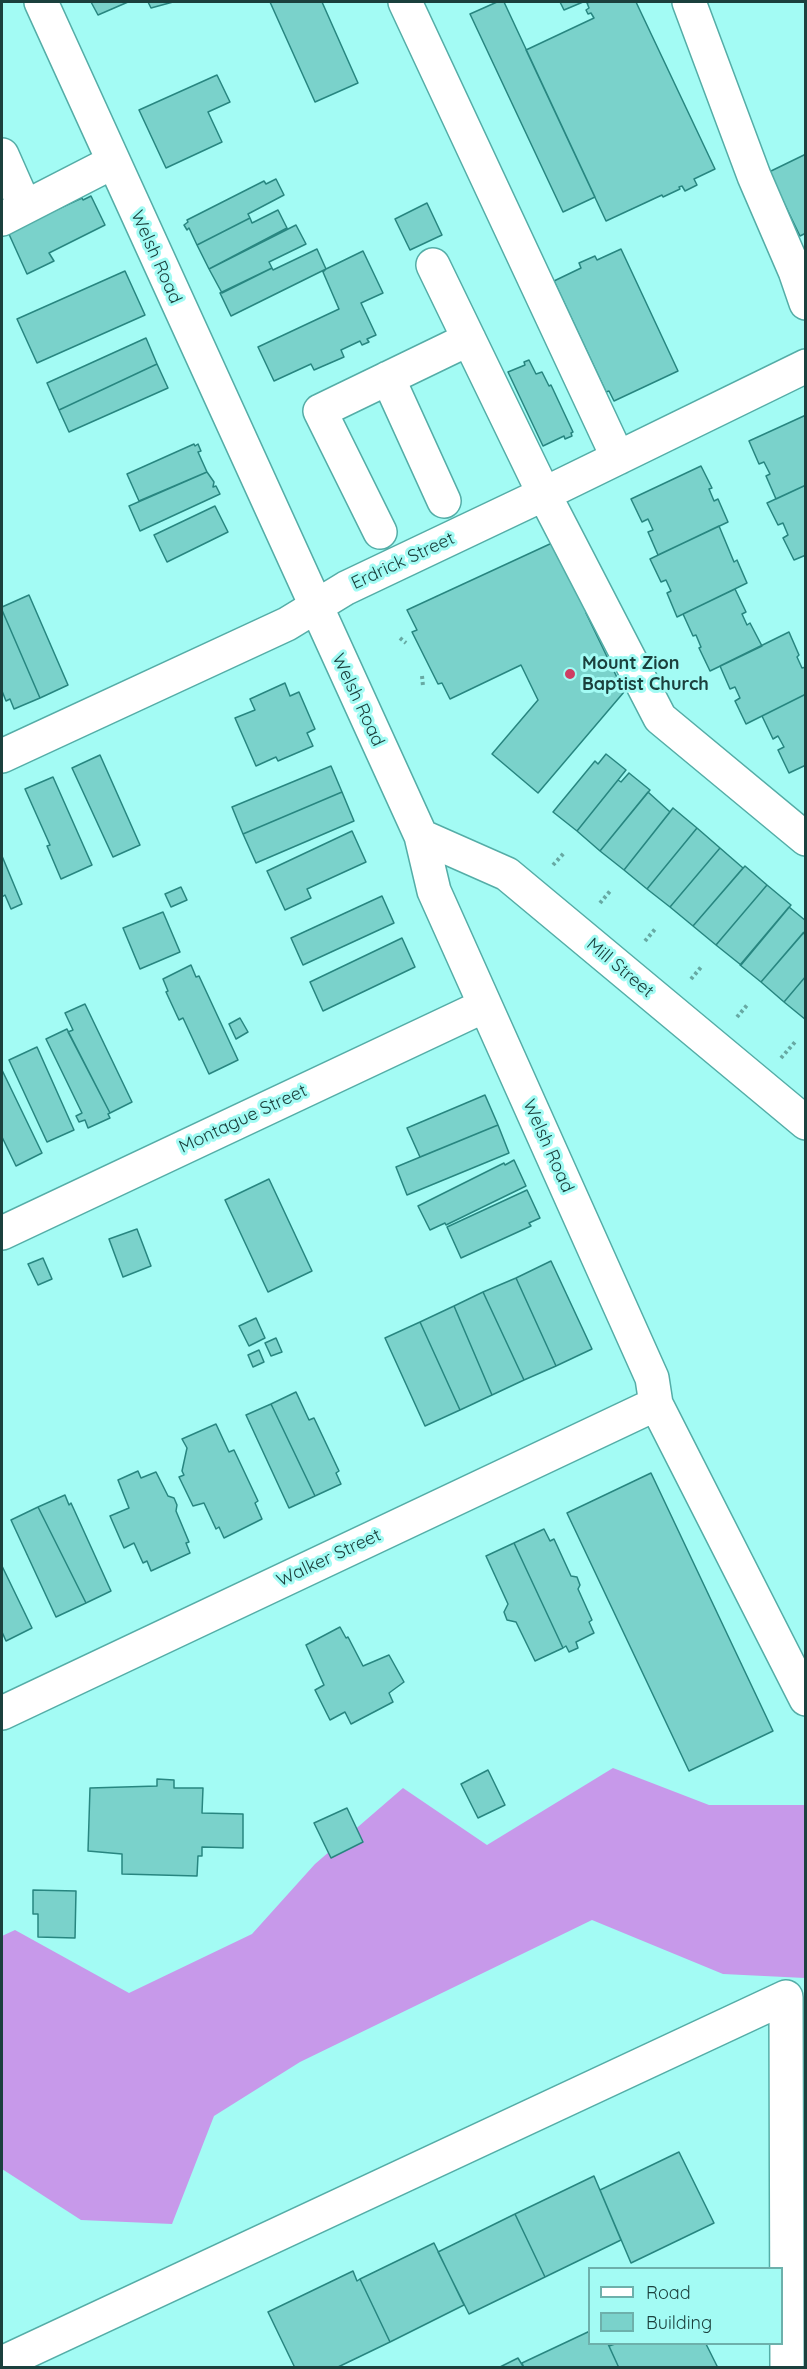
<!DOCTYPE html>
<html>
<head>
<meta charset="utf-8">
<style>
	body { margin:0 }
	#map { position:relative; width:807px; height:2369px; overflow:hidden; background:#a3fbf4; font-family:Quicksand,sans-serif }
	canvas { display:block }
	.frame { position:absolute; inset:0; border:3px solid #1b403d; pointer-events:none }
	.legend { position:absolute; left:588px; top:2267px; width:195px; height:78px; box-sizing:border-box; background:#a3fbf4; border:2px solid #6db0ab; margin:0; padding:8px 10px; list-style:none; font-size:18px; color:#1b403d }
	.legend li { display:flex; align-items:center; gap:12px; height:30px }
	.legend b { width:30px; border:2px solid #6db0ab }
</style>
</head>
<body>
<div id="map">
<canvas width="807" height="2369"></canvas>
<div class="frame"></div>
<ul class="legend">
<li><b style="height:8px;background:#fff"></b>Road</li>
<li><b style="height:16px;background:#7ad2cb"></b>Building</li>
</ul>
</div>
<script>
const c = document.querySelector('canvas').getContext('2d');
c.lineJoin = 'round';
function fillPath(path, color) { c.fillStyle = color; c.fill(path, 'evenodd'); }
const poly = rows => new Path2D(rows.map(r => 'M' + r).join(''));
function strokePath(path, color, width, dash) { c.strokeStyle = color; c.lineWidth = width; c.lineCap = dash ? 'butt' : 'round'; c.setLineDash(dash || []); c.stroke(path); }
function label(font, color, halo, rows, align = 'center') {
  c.font = font + ' Quicksand,sans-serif'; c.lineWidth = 6; c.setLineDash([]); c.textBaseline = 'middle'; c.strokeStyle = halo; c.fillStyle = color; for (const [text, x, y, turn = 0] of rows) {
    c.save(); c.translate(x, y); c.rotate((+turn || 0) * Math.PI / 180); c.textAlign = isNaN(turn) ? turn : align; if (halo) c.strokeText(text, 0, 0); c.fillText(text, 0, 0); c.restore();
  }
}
const forest = poly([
	[613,1768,709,1805,805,1805,805,1978,723,1974,592,1920,300,2062,214,2116,172,2224,81,2220,2,2169,2,1936,15,1930,129,1993,252,1934,315,1864,403,1788,487,1845]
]);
const building = poly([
	[91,2,128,2,98,15,91,2],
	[148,2,173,2,151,8,148,2],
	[270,2,322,2,358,83,315,102,270,2],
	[497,2,504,2,595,197,563,212,470,14,497,2],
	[560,2,583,2,564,10,560,2],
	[590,2,636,2,715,169,694,179,697,185,685,191,682,186,679,187,680,189,663,197,662,195,606,221,526,50,594,18,591,13,588,14,586,10,589,8,587,3,590,2],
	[217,75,230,102,208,112,222,142,166,168,139,110,217,75],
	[806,154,806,233,800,236,769,172,806,154],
	[276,179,284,195,248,214,250,218,197,245,189,228,187,230,184,225,188,222,187,220,264,181,266,184,276,179],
	[91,196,105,225,49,253,54,261,27,274,8,232,82,198,83,200,91,196],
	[427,203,442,235,410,250,395,219,427,203],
	[278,210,287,228,209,269,197,245,250,218,252,223,278,210],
	[296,225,306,244,269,262,272,268,222,293,209,269,296,225],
	[317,249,326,269,231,316,220,293,272,268,273,270,317,249],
	[621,249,678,371,614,401,609,391,606,392,554,281,581,268,579,263,595,256,597,260,621,249],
	[363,251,383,293,361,303,376,335,367,339,369,342,362,345,360,341,341,350,344,357,314,370,311,364,274,381,258,347,339,309,323,272,326,269,363,251],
	[125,271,145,315,37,363,17,319,125,271],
	[146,338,157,364,59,410,47,383,146,338],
	[529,360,536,374,542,372,549,386,551,385,573,432,571,433,572,436,565,439,564,436,543,446,508,372,525,365,524,362,529,360],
	[157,364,168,388,69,432,59,410,157,364],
	[806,415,806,485,776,499,766,476,770,474,764,462,759,464,749,441,806,415],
	[194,444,195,446,198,444,201,451,198,452,207,472,139,501,127,474,194,444],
	[701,466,712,488,709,489,714,501,718,499,728,522,658,555,648,532,653,530,648,519,642,522,631,499,701,466],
	[207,472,214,482,213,487,216,486,220,494,140,531,129,506,207,472],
	[806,485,806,555,794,560,783,538,788,535,783,523,778,525,767,503,806,485],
	[215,506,228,532,167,562,154,535,215,506],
	[719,526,734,562,737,560,747,583,677,617,667,593,671,591,666,580,661,582,650,559,719,526],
	[552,543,592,611,586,613,624,692,538,793,492,754,538,700,521,665,450,699,442,683,438,684,412,632,417,630,407,610,552,543],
	[735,589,746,612,742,614,747,625,750,623,762,646,710,671,699,648,701,647,696,635,693,636,683,614,735,589],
	[29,595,68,685,40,698,2,610,2,607,29,595],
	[2,610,40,698,14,709,10,699,6,701,2,691,2,610],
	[789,632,799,655,797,657,802,668,806,667,806,694,746,724,735,701,740,698,735,687,730,689,720,666,789,632],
	[285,683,290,696,299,692,315,729,307,733,313,746,278,761,276,757,256,766,235,718,255,710,250,699,285,683],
	[806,694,806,765,789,773,778,750,784,747,778,736,773,739,762,716,806,694],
	[606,754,626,770,577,831,553,812,595,761,598,764,606,754],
	[100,755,140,845,113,857,72,768,100,755],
	[331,766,342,792,243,834,232,807,331,766],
	[629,773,650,790,600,851,577,831,618,780,621,782,629,773],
	[53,777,92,865,61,879,47,846,50,845,25,789,53,777],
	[342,792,354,821,256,863,243,834,342,792],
	[648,792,670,812,624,870,600,851,648,792],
	[673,808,697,828,647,889,624,870,673,808],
	[697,828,720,848,670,907,647,889,697,828],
	[352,831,366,862,307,889,311,898,285,910,267,871,352,831],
	[720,848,743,868,693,926,670,907,720,848],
	[2,856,22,904,11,909,5,895,2,897,2,856],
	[745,866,767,885,716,945,693,926,745,866],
	[767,885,791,905,741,965,716,945,767,885],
	[181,887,187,900,171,907,165,894,181,887],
	[382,896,394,923,303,965,291,938,382,896],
	[789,907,806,921,806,930,761,982,740,965,789,907],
	[163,912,180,952,140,969,123,928,163,912],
	[803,933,806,935,806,976,784,1002,761,982,803,933],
	[402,938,415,967,323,1011,310,982,402,938],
	[191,965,196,977,199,976,238,1060,209,1074,183,1018,179,1020,166,992,168,991,163,979,191,965],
	[806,976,806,1020,784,1002,806,976],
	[85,1004,132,1102,110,1113,68,1032,73,1030,65,1013,85,1004],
	[240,1018,248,1032,236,1039,229,1024,240,1018],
	[67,1029,110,1113,108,1114,110,1118,88,1128,85,1120,79,1122,76,1116,82,1113,46,1039,67,1029],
	[37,1047,74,1130,47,1142,9,1060,37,1047],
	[2,1070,42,1153,16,1166,2,1137,2,1070],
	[485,1095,498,1125,420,1157,407,1128,485,1095],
	[498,1125,509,1153,407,1195,396,1167,498,1125],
	[514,1160,526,1186,446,1225,445,1223,430,1230,418,1206,504,1163,505,1165,514,1160],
	[269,1179,312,1271,268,1292,225,1200,269,1179],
	[527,1190,540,1218,529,1223,531,1226,461,1258,447,1227,527,1190],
	[137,1229,151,1266,123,1277,109,1239,137,1229],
	[43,1258,52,1279,38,1285,28,1264,43,1258],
	[551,1261,592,1349,556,1366,516,1278,551,1261],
	[516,1278,556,1366,524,1380,483,1292,516,1278],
	[483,1292,524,1380,492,1395,454,1306,483,1292],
	[454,1306,492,1395,460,1410,420,1322,454,1306],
	[256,1318,265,1338,249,1346,239,1326,256,1318],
	[420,1322,460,1410,425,1426,385,1338,420,1322],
	[276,1338,282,1352,271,1356,265,1343,276,1338],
	[259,1350,264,1362,253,1367,248,1355,259,1350],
	[296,1392,309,1420,314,1418,339,1471,336,1473,341,1484,315,1496,271,1404,296,1392],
	[271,1404,315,1496,289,1508,246,1415,271,1404],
	[216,1424,229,1452,234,1450,258,1501,255,1503,262,1519,224,1538,219,1527,216,1529,204,1503,193,1506,179,1477,184,1475,182,1471,187,1448,182,1439,216,1424],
	[138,1471,141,1478,156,1472,168,1496,174,1498,177,1505,176,1511,189,1542,186,1543,190,1553,151,1571,147,1561,143,1563,134,1543,124,1548,110,1516,129,1508,118,1480,138,1471],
	[651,1473,773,1731,689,1771,567,1513,651,1473],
	[65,1495,69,1505,71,1503,111,1591,86,1603,38,1507,65,1495],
	[38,1507,86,1603,56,1617,11,1520,38,1507],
	[544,1529,550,1541,554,1539,571,1576,577,1577,580,1585,578,1589,592,1620,589,1622,594,1633,576,1642,578,1648,569,1652,566,1646,563,1648,514,1543,544,1529],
	[514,1543,563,1648,535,1661,516,1622,507,1620,504,1612,508,1604,486,1556,514,1543],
	[2,1566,32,1628,6,1641,2,1632,2,1566],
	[340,1627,346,1638,348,1637,363,1666,389,1655,404,1682,389,1693,393,1702,351,1724,345,1712,330,1720,315,1690,324,1685,306,1645,340,1627],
	[488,1770,505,1805,478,1818,461,1784,488,1770],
	[157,1779,174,1780,174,1788,203,1788,202,1813,243,1814,243,1848,202,1847,202,1856,198,1856,197,1876,122,1874,122,1854,88,1851,90,1788,157,1786,157,1779],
	[347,1808,363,1842,331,1858,314,1823,347,1808],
	[33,1890,76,1891,75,1938,38,1937,38,1914,33,1914,33,1890],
	[679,2152,714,2223,631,2263,600,2190,679,2152],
	[594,2176,621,2240,545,2277,515,2214,594,2176],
	[515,2214,545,2277,469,2314,438,2252,515,2214],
	[434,2243,464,2305,390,2342,360,2279,434,2243],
	[353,2271,357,2281,360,2279,390,2342,336,2368,295,2368,268,2312,353,2271],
	[590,2331,590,2344,608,2344,619,2368,524,2368,522,2363,590,2331],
	[615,2344,706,2344,718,2368,619,2368,609,2346,615,2344],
	[518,2358,524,2368,498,2368,518,2358]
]);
const path = poly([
	[400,638,406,643],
	[422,676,423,686],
	[553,865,565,852],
	[600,903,611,890],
	[645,941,656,928],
	[691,979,702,966],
	[737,1017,748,1004],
	[781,1058,795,1042]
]);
const minor = poly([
	[41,2,421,836,434,891,652,1378,656,1404,806,1699],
	[405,2,618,458],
	[689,2,754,176,795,271,806,303],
	[2,155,25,207],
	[2,219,113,162],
	[433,265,544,494,660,718,806,839],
	[388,378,444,501],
	[380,532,320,411,469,339],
	[2,756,287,624,346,588,544,494,806,366],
	[421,836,507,874,806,1123],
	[2,1233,484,1006],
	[2,1713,656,1404],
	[2,2363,786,1997,787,2368]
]);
const markers = [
	[570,674,6,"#ce3e63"]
];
const streetNames = [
	["Welsh Road",156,257,66],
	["Erdrick Street",403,561,-25],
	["Welsh Road",358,700,65],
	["Mill Street",620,968,40],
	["Montague Street",243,1119,-25],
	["Welsh Road",548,1146,66],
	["Walker Street",329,1558,-25]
];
const poiNames = [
	["Mount Zion",582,664],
	["Baptist Church",582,685]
];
fillPath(forest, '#c799ea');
fillPath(building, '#7ad2cb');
strokePath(building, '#288680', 1.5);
strokePath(minor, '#54ada7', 36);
strokePath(path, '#67a9a3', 4, [3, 3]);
strokePath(minor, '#fff', 33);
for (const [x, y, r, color] of markers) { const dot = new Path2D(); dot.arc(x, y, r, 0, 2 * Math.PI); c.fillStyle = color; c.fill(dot); strokePath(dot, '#a3fbf4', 2); }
label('18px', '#1b403d', '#a3fbf4', streetNames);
label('bold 18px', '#1b403d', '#a3fbf4', poiNames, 'left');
</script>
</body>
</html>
